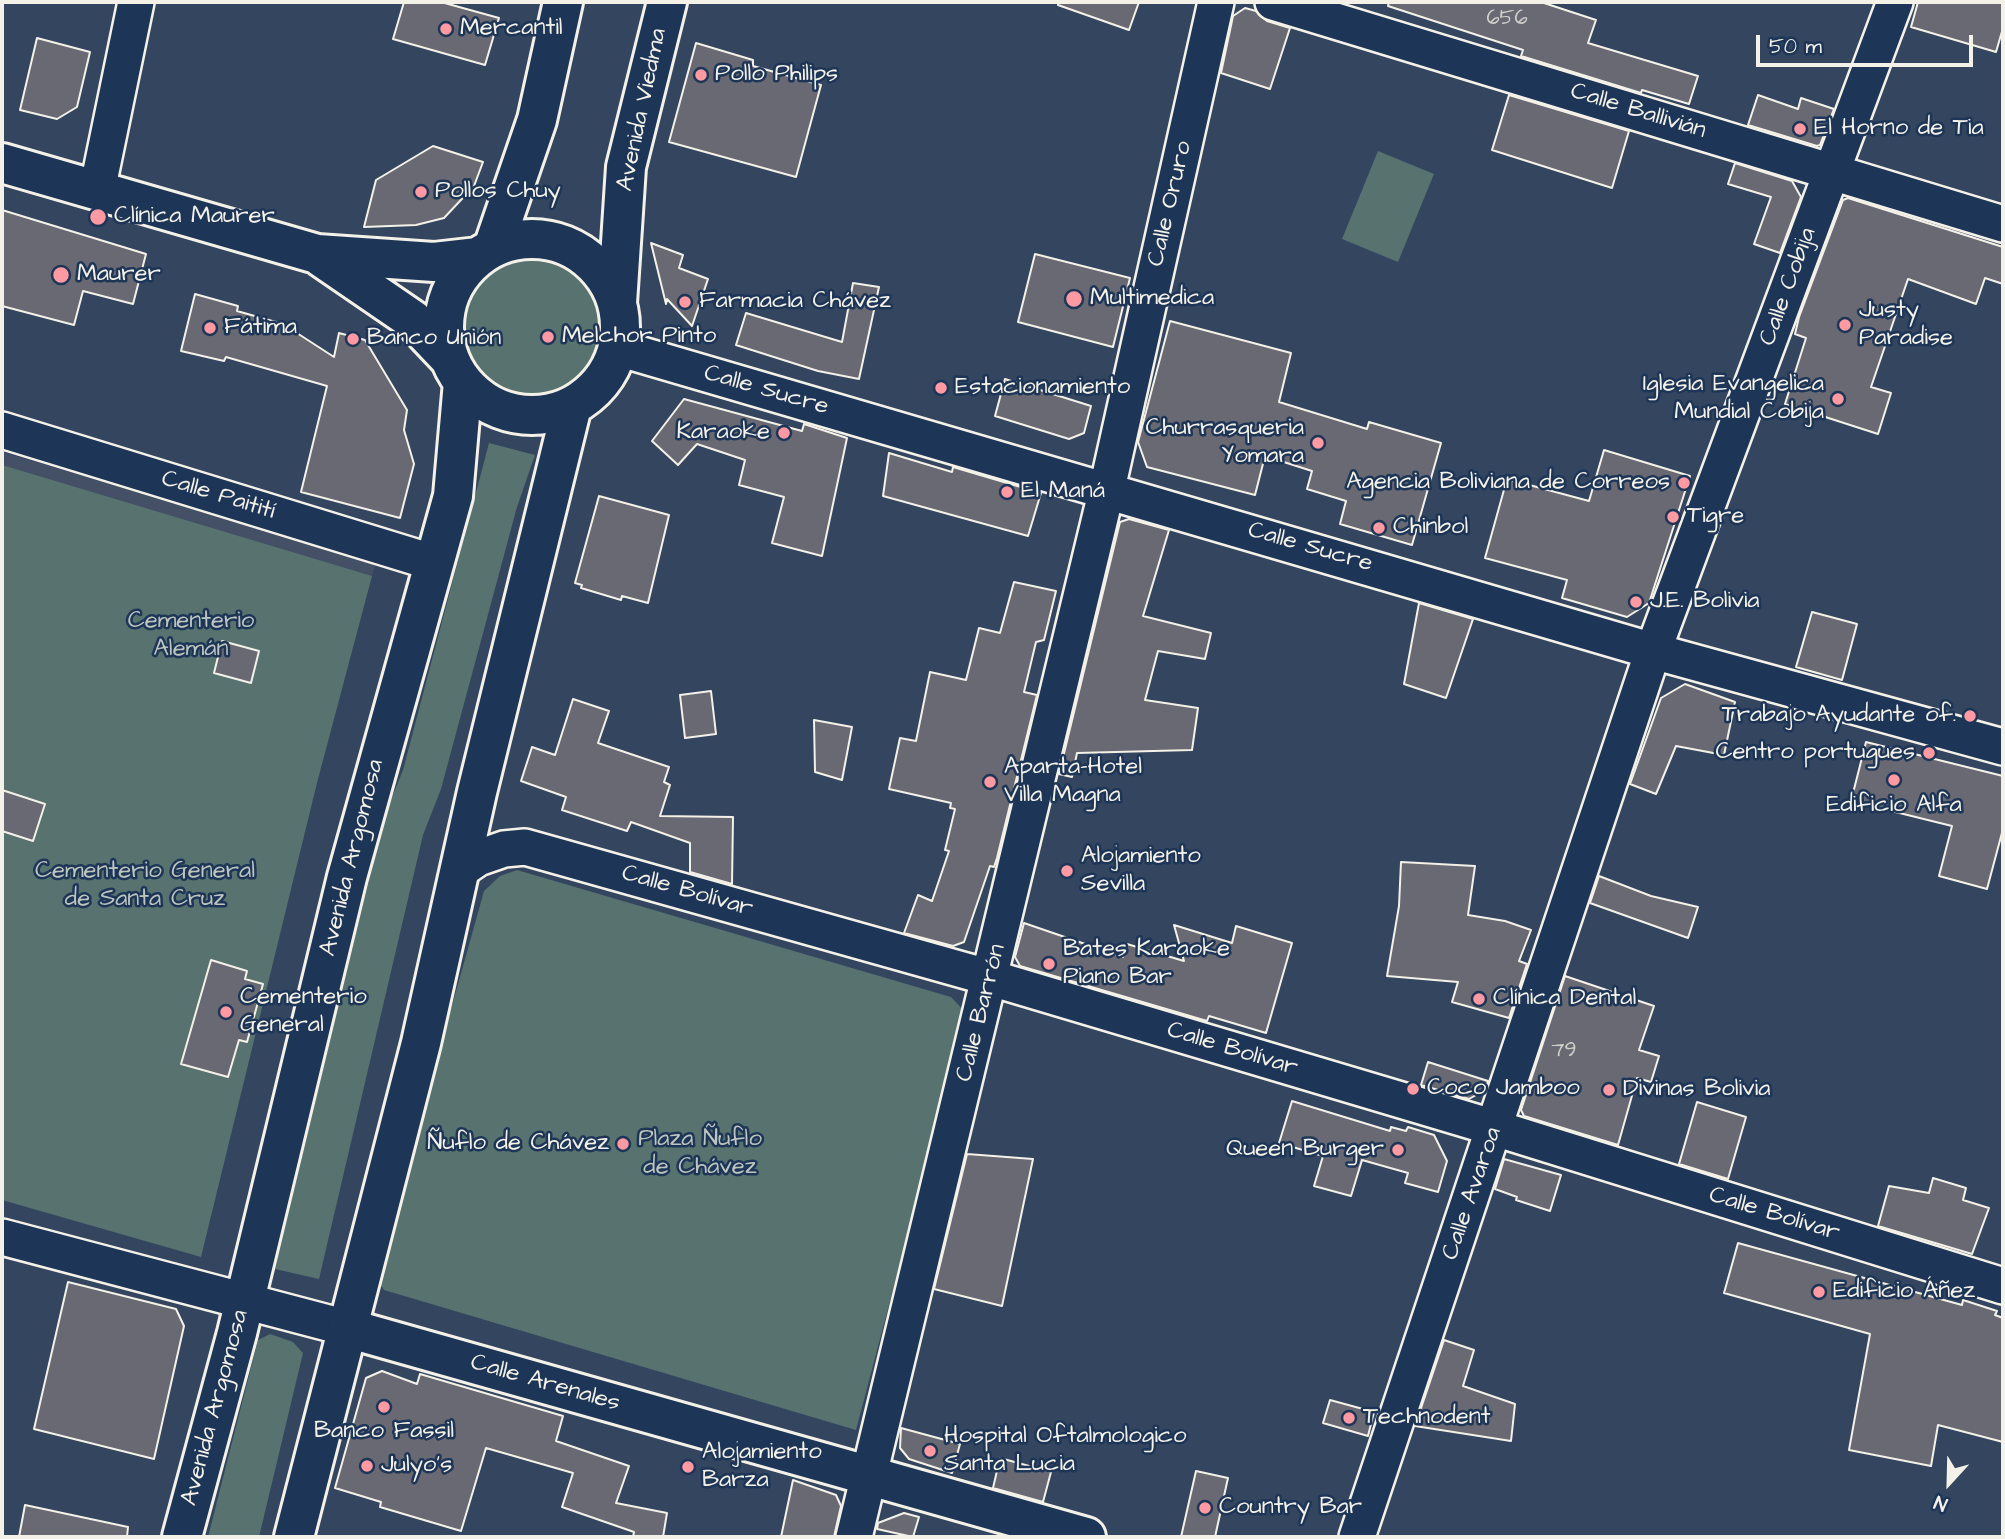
<!DOCTYPE html>
<html>
<head>
<meta charset="utf-8">
<style>
	body { margin:0 }
	#map { position:relative; width:2005px; height:1539px; overflow:hidden; background:#34455f; font-family:"Architects Daughter",sans-serif }
	canvas { display:block }
	.frame { position:absolute; inset:0; border:4px solid #f4f1e8; pointer-events:none }
	.north { position:absolute; left:1914px; top:1448px; width:70px; height:70px; -webkit-text-stroke:5px #1d3557; paint-order:stroke; rotate:202deg; font-size:19px; font-weight:700; line-height:28px; text-align:center; color:#f4f1e8 }
	.north::after { content:''; display:block; margin:auto; width:24px; height:32px; background:#f4f1e8; clip-path:polygon(50% 0,100% 100%,50% 72%,0 100%) }
	.scale { position:absolute; left:1756px; top:35px; width:217px; height:32px; box-sizing:border-box; border:4px solid #f4f1e8; border-top:0; padding-left:9px; font-size:21px; line-height:24px; white-space:nowrap; color:#f4f1e8; -webkit-text-stroke:5px #1d3557; paint-order:stroke }
</style>
</head>
<body>
<div id="map">
<canvas width="2005" height="1539"></canvas>
<div class="frame"></div>
<div class="north">N</div>
<div class="scale">50 m</div>
</div>
<script>
const c = document.querySelector('canvas').getContext('2d');
c.lineJoin = 'round';
function fillPath(path, color) { c.fillStyle = color; c.fill(path, 'evenodd'); }
const poly = rows => new Path2D(rows.map(r => 'M' + r).join(''));
function strokePath(path, color, width, dash) { c.strokeStyle = color; c.lineWidth = width; c.lineCap = dash ? 'butt' : 'round'; c.setLineDash(dash || []); c.stroke(path); }
function label(font, color, halo, rows, align = 'center') {
  c.font = font + ' "Architects Daughter",sans-serif'; c.lineWidth = 5; c.setLineDash([]); c.textBaseline = 'middle'; c.strokeStyle = halo; c.fillStyle = color; for (const [text, x, y, turn = 0] of rows) {
    c.save(); c.translate(x, y); c.rotate((+turn || 0) * Math.PI / 180); c.textAlign = isNaN(turn) ? turn : align; if (halo) c.strokeText(text, 0, 0); c.fillText(text, 0, 0); c.restore();
  }
}
const built = poly([
	[2,452,377,560,372,576,2,469]
]);
const green = poly([
	[1378,151,1434,174,1398,262,1342,239],
	'461 331a70 70 0 1 1 140 0a70 70 0 1 1-140 0Z',
	[489,443,535,455,517,507,441,789,423,835,319,1279,275,1269,384,817,403,770],
	[2,465,372,576,317,783,201,1257,2,1200],
	[517,870,951,997,966,1013,856,1430,384,1290,376,1278,484,891,500,876],
	[270,1334,293,1342,303,1353,259,1537,208,1537,258,1340]
]);
const building = poly([
	[404,2,441,2,499,18,485,65,393,39,404,2],
	[1058,2,1139,2,1129,30,1058,5,1058,2],
	[1389,2,1541,2,1596,20,1588,43,1698,76,1689,104,1642,90,1641,93,1521,56,1523,50,1388,6,1389,2],
	[1918,2,2003,2,2003,28,1996,52,1911,27,1918,2],
	[1245,8,1256,11,1267,21,1290,28,1270,89,1221,73,1233,16,1245,8],
	[37,38,90,52,77,107,57,119,20,110,37,38],
	[696,43,753,60,753,66,821,85,796,177,669,142,696,43],
	[1509,95,1629,131,1612,188,1492,150,1509,95],
	[1758,95,1798,109,1801,98,1834,109,1820,145,1817,146,1748,125,1758,95],
	[433,146,483,162,474,186,444,218,416,225,364,227,376,180,433,146],
	[1735,163,1792,181,1801,197,1780,253,1754,244,1771,197,1728,184,1735,163],
	[1848,198,2003,247,2003,284,1985,278,1976,304,1908,279,1871,387,1891,393,1878,434,1785,404,1806,338,1795,334,1799,317,1843,200,1848,198],
	[2,210,146,254,133,304,83,291,74,325,2,306,2,210],
	[651,243,683,255,679,268,708,279,692,326,667,299,666,304,651,243],
	[1035,254,1130,278,1113,347,1018,322,1035,254],
	[853,283,879,287,859,379,818,371,736,345,746,313,842,342,853,283],
	[195,294,238,306,237,311,283,324,334,357,339,333,365,340,407,410,404,430,414,464,400,518,301,492,327,386,226,357,224,361,181,351,195,294],
	[1170,321,1291,353,1279,402,1367,429,1369,422,1441,443,1412,545,1340,524,1346,501,1307,489,1312,471,1265,456,1255,495,1147,467,1138,442,1170,321],
	[1005,379,1091,406,1084,433,1069,439,995,416,1005,379],
	[684,399,802,431,804,424,847,438,822,556,772,543,784,497,739,485,745,460,697,444,678,465,652,441,684,399],
	[1604,450,1690,476,1649,603,1627,617,1562,598,1567,580,1485,558,1507,479,1589,501,1604,450],
	[889,453,952,472,953,467,1041,493,1028,536,883,496,889,453],
	[599,496,669,515,648,603,622,596,621,600,581,588,582,585,575,583,599,496],
	[1129,519,1169,530,1143,616,1211,633,1205,659,1158,651,1145,700,1198,708,1192,750,1077,753,1072,777,1059,774,1120,522,1129,519],
	[1014,582,1056,591,1044,640,1036,642,1024,692,1037,695,997,858,994,867,990,866,964,942,953,946,904,933,918,895,932,901,949,851,945,850,955,809,950,808,951,803,889,789,900,738,916,741,930,672,966,680,979,628,1000,633,1014,582],
	[1419,603,1473,619,1446,698,1404,684,1419,603],
	[1812,612,1857,624,1842,680,1796,667,1812,612],
	[222,641,259,651,251,683,214,673,222,641],
	[1685,684,1735,702,1724,755,1676,746,1656,794,1630,784,1661,698,1685,684],
	[711,691,716,734,685,738,680,695,711,691],
	[573,699,609,711,598,743,669,767,664,782,670,785,660,816,733,817,732,884,690,872,690,843,631,822,627,831,562,810,566,797,521,781,532,747,555,755,573,699],
	[814,720,852,727,842,780,815,772,814,720],
	[1866,742,2003,776,2003,829,1987,889,1939,876,1952,826,1851,801,1866,742],
	[2,790,45,804,33,841,2,831,2,790],
	[1401,862,1475,866,1468,915,1505,921,1531,930,1519,961,1527,964,1509,1018,1452,1002,1458,982,1387,976,1399,906,1401,862],
	[1599,876,1651,896,1698,907,1688,938,1590,903,1599,876],
	[1024,923,1123,957,1127,944,1184,961,1174,925,1232,943,1236,926,1292,943,1266,1033,1209,1016,1207,1021,1020,966,1015,957,1024,923],
	[211,960,247,971,245,979,263,984,247,1042,239,1040,228,1077,181,1064,211,960],
	[1565,976,1654,1006,1639,1050,1659,1056,1651,1082,1637,1078,1618,1145,1524,1116,1521,1110,1565,976],
	[1428,1062,1488,1081,1485,1090,1469,1099,1421,1085,1428,1062],
	[1292,1101,1390,1131,1391,1127,1406,1131,1408,1127,1434,1135,1447,1161,1438,1192,1405,1183,1408,1173,1362,1160,1351,1196,1314,1186,1323,1156,1279,1143,1292,1101],
	[1697,1102,1746,1117,1728,1179,1679,1164,1697,1102],
	[967,1154,1033,1159,1002,1306,934,1289,967,1154],
	[1504,1159,1561,1175,1550,1211,1516,1200,1517,1197,1495,1189,1504,1159],
	[1933,1178,1966,1188,1963,1200,1989,1208,1972,1254,1878,1226,1889,1186,1929,1193,1933,1178],
	[1738,1243,1962,1305,1963,1300,1997,1311,1995,1315,2003,1318,2003,1442,1938,1425,1931,1466,1849,1450,1870,1334,1724,1293,1738,1243],
	[68,1282,176,1309,184,1326,154,1459,34,1429,68,1282],
	[1444,1340,1474,1350,1463,1386,1515,1404,1511,1441,1415,1426,1444,1340],
	[382,1371,417,1384,420,1374,563,1416,556,1441,629,1466,616,1503,667,1513,663,1537,633,1537,634,1532,562,1507,573,1473,486,1448,461,1531,380,1507,381,1502,335,1488,366,1378,382,1371],
	[1330,1400,1374,1412,1368,1436,1323,1423,1330,1400],
	[901,1428,960,1444,952,1473,909,1459,900,1448,901,1428],
	[1000,1458,1051,1472,1043,1502,993,1488,1000,1458],
	[1196,1471,1228,1478,1215,1537,1181,1537,1196,1471],
	[793,1480,836,1495,841,1506,834,1537,781,1537,793,1480],
	[25,1505,128,1527,127,1537,19,1537,25,1505],
	[904,1513,919,1517,913,1537,877,1529,878,1523,904,1513]
]);
const minor = poly([
	[1273,2,2003,224],
	[97,191,136,2],
	[618,348,1653,651,2003,747],
	[2,430,435,563],
	[459,871,478,858,504,849,525,847,991,978,1495,1128,2003,1286],
	[2,1237,347,1328],
	[854,1537,1107,489,1216,2],
	[1357,1537,1653,651,1895,2]
]);
const tertiary = poly([
	[347,1328,1086,1537]
]);
const secondary = poly([
	[2,163,317,254,434,262,478,257],
	'444 327a88 88 0 1 1 176 0a88 88 0 1 1-176 0Z',
	[493,248,537,120,563,2],
	[321,257,413,320,449,358],
	[617,303,626,167,667,2],
	[182,1537,237,1333,347,877,453,496,463,382],
	[294,1537,421,1043,477,792,572,406]
]);
const markers = [
	[446,29,7,"#ff9aa2"],
	[701,75,7,"#ff9aa2"],
	[1800,129,7,"#ff9aa2"],
	[421,192,7,"#ff9aa2"],
	[98,217,9,"#ff9aa2"],
	[61,275,9,"#ff9aa2"],
	[1074,299,9,"#ff9aa2"],
	[685,302,7,"#ff9aa2"],
	[1845,325,7,"#ff9aa2"],
	[210,328,7,"#ff9aa2"],
	[548,337,7,"#ff9aa2"],
	[353,339,7,"#ff9aa2"],
	[941,388,7,"#ff9aa2"],
	[1838,399,7,"#ff9aa2"],
	[784,433,7,"#ff9aa2"],
	[1318,443,7,"#ff9aa2"],
	[1684,483,7,"#ff9aa2"],
	[1007,492,7,"#ff9aa2"],
	[1673,517,7,"#ff9aa2"],
	[1379,528,7,"#ff9aa2"],
	[1636,602,7,"#ff9aa2"],
	[1970,716,7,"#ff9aa2"],
	[1929,753,7,"#ff9aa2"],
	[1894,780,7,"#ff9aa2"],
	[990,782,7,"#ff9aa2"],
	[1067,871,7,"#ff9aa2"],
	[1049,964,7,"#ff9aa2"],
	[1479,999,7,"#ff9aa2"],
	[226,1012,7,"#ff9aa2"],
	[1413,1089,7,"#ff9aa2"],
	[1609,1090,7,"#ff9aa2"],
	[623,1144,7,"#ff9aa2"],
	[1398,1150,7,"#ff9aa2"],
	[1819,1292,7,"#ff9aa2"],
	[384,1407,7,"#ff9aa2"],
	[1349,1418,7,"#ff9aa2"],
	[930,1451,7,"#ff9aa2"],
	[367,1466,7,"#ff9aa2"],
	[688,1467,7,"#ff9aa2"],
	[1205,1508,7,"#ff9aa2"]
];
const numberNames = [
	["656",1507,20],
	["79",1564,1052]
];
const poiNames = [
	["Mercantil",460,29],
	["Pollo Philips",715,75],
	["El Horno de Tia",1814,129],
	["Pollos Chuy",435,192],
	["Clínica Maurer",114,217],
	["Maurer",77,275],
	["Multimedica",1090,299],
	["Farmacia Chávez",699,302],
	["Justy",1859,311],
	["Paradise",1859,339],
	["Fátima",224,328],
	["Melchor Pinto",562,337],
	["Banco Unión",367,339],
	["Iglesia Evangelica",1824,385,"right"],
	["Mundial Cobija",1824,413,"right"],
	["Estacionamiento",955,388],
	["Churrasqueria",1304,429,"right"],
	["Yomara",1304,457,"right"],
	["Karaoke",770,433,"right"],
	["Agencia Boliviana de Correos",1670,483,"right"],
	["El Maná",1021,492],
	["Tigre",1687,517],
	["Chinbol",1393,528],
	["J.E. Bolivia",1650,602],
	["Trabajo Ayudante of.",1956,716,"right"],
	["Centro portugues",1915,753,"right"],
	["Aparta-Hotel",1004,768],
	["Villa Magna",1004,796],
	["Edificio Alfa",1894,806,"center"],
	["Alojamiento",1081,857],
	["Sevilla",1081,885],
	["Bates Karaoke",1063,950],
	["Piano Bar",1063,978],
	["Cementerio",240,998],
	["General",240,1026],
	["Clínica Dental",1493,999],
	["Coco Jamboo",1427,1089],
	["Divinas Bolivia",1623,1090],
	["Ñuflo de Chávez",609,1144,"right"],
	["Queen Burger",1384,1150,"right"],
	["Edificio Áñez",1833,1292],
	["Technodent",1363,1418],
	["Banco Fassil",384,1432,"center"],
	["Hospital Oftalmologico",944,1437],
	["Santa Lucia",944,1465],
	["Alojamiento",702,1453],
	["Barza",702,1481],
	["Julyo's",381,1466],
	["Country Bar",1219,1508]
];
const streetNames = [
	["Avenida Viedma",643,110,-78],
	["Calle Ballivián",1638,112,17],
	["Calle Oruro",1171,204,-77],
	["Calle Cobija",1789,287,-70],
	["Calle Sucre",766,391,16],
	["Calle Paitití",218,496,17],
	["Calle Sucre",1310,548,16],
	["Avenida Argomosa",353,858,-76],
	["Calle Bolívar",687,892,16],
	["Calle Barrón",982,1013,-76],
	["Calle Bolívar",1232,1050,17],
	["Calle Avaroa",1473,1194,-71],
	["Calle Bolívar",1774,1215,17],
	["Calle Arenales",545,1384,16],
	["Avenida Argomosa",216,1408,-75]
];
const parkNames = [
	["Cementerio",191,622],
	["Alemán",191,650],
	["Cementerio General",145,872],
	["de Santa Cruz",145,900],
	["Plaza Ñuflo",700,1140],
	["de Chávez",700,1168]
];
fillPath(built, '#445065');
fillPath(green, '#57726f');
fillPath(building, '#686972');
strokePath(building, '#f4f1e8', 2);
strokePath(minor, '#f4f1e8', 40);
strokePath(tertiary, '#f4f1e8', 44);
strokePath(secondary, '#f4f1e8', 44);
strokePath(minor, '#1d3557', 35);
strokePath(tertiary, '#1d3557', 38);
strokePath(secondary, '#1d3557', 38);
for (const [x, y, r, color] of markers) { const dot = new Path2D(); dot.arc(x, y, r, 0, 2 * Math.PI); c.fillStyle = color; c.fill(dot); strokePath(dot, '#1d3557', 2.5); }
label('21px', '#d1cfca', null, numberNames);
label('24px', '#f4f1e8', '#1d3557', poiNames, 'left');
label('24px', '#f4f1e8', '#1d3557', streetNames);
label('24px', '#bdc5be', '#1d3557', parkNames);
</script>
</body>
</html>
